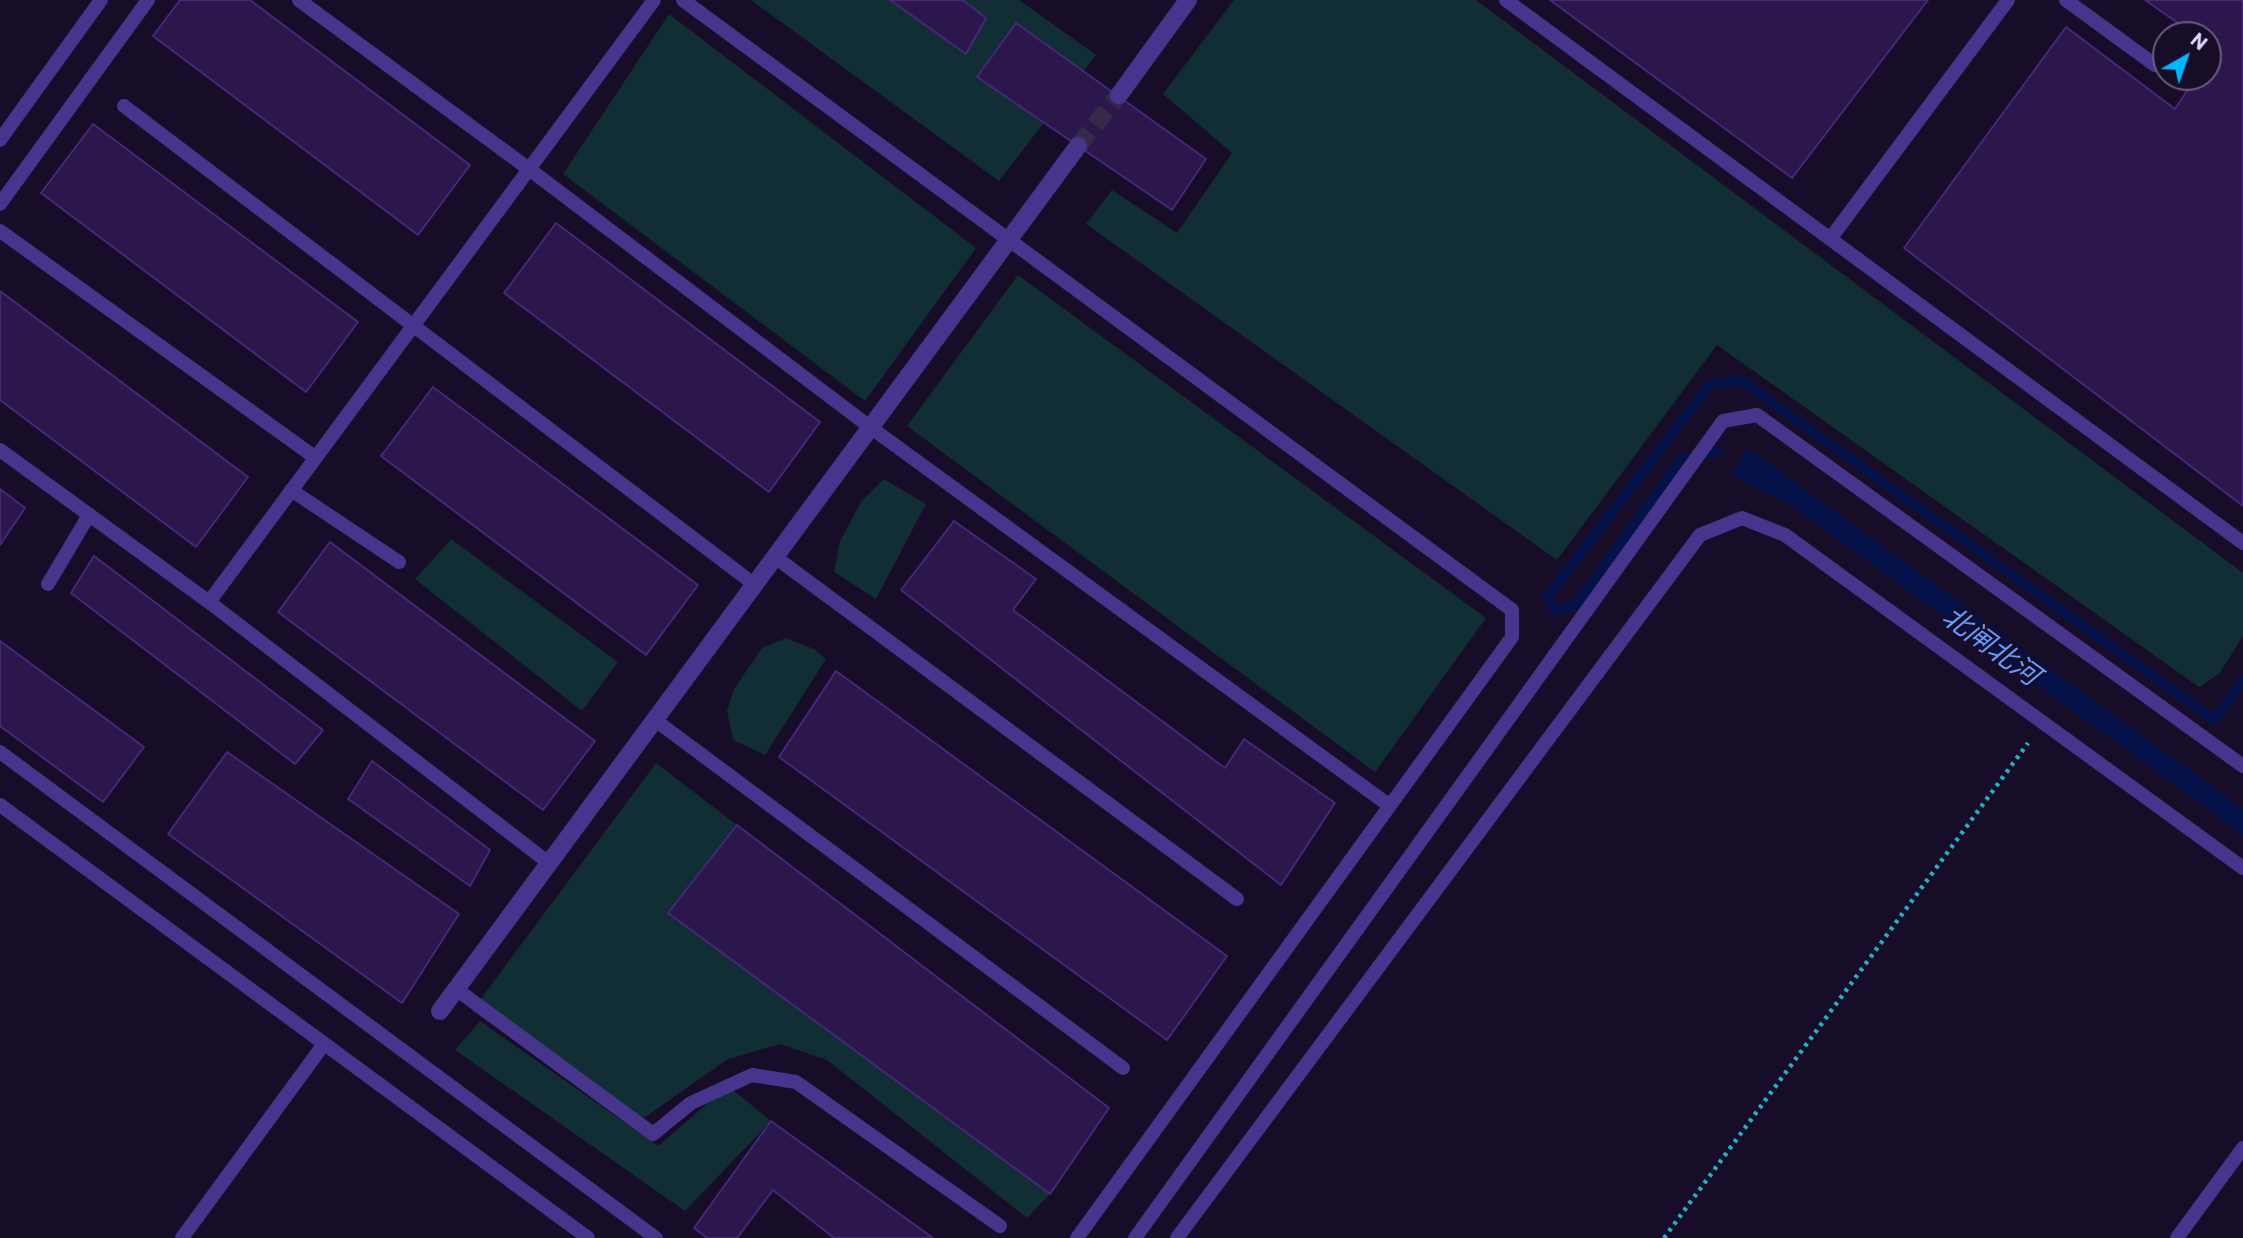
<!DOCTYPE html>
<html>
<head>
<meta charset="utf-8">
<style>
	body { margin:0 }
	#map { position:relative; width:2243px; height:1238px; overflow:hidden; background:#170d28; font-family:Commissioner,sans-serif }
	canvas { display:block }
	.north { position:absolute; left:2152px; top:21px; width:70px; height:70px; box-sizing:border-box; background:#170d28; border:2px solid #685d7e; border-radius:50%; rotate:40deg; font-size:19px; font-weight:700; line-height:28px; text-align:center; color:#e1d4ff }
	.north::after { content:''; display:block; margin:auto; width:24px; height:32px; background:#00b7ff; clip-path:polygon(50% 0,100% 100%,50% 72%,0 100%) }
</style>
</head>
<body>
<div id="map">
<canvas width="2243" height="1238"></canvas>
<div class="north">N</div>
</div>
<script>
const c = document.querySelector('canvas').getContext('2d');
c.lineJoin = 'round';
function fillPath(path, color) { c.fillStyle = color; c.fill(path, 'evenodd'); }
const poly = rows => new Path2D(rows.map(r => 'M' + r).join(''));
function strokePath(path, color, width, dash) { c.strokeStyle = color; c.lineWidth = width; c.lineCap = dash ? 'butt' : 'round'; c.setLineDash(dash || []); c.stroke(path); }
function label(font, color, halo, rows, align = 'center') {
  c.font = font + ' Commissioner,"Noto Sans SC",sans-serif'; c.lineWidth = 5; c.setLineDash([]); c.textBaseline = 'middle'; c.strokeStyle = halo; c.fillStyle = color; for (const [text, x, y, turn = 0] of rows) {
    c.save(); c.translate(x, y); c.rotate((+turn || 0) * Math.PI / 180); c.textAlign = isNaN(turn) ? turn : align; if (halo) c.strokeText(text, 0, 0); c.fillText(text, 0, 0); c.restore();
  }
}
const green = poly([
	[751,0,1019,0,1096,55,999,181],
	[1234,0,1476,0,2243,573,2243,636,2219,674,2199,687,1717,345,1557,560,1086,224,1112,190,1177,233,1232,153,1163,94],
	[669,14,976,248,865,401,563,174],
	[1018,275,1486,618,1375,772,907,426],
	[884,479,926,504,876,599,834,572,840,541,861,502],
	[451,539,618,662,582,711,415,579],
	[786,638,814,649,826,659,765,755,733,740,727,711,734,689,762,648],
	[656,763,737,825,668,913,1050,1194,1027,1218,827,1060,780,1044,728,1059,638,1122,477,1004],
	[480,1021,658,1146,728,1086,771,1121,685,1211,455,1050]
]);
const water = poly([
	[1748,448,2243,809,2243,835,1792,506,1731,475]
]);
const stream = poly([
	[1719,451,1682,459,1576,605,1555,611,1548,596,1710,384,1742,381,2214,720,2243,681]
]);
const building = poly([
	[180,0,250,0,470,165,418,235,153,36,180,0],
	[890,0,963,0,986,18,966,54,890,0],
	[1550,0,1928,0,1792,178,1550,0],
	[2145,0,2243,0,2243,506,1904,248,2066,27,2175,109,2196,77,2208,77,2208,58,2214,48,2208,44,2208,35,2195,35,2145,0],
	[1016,23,1206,159,1172,210,977,77,1016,23],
	[93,124,358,322,306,392,41,193,93,124],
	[556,223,820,422,769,492,504,293,556,223],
	[0,291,248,477,196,547,0,400,0,291],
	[433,387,698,585,646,655,381,456,433,387],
	[0,489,25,508,0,545,0,489],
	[954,521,1036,579,1013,610,1225,768,1244,739,1335,803,1281,885,901,590,954,521],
	[330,542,595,741,543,810,278,612,330,542],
	[94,556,323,730,295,764,71,593,94,556],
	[0,641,144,747,103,802,0,726,0,641],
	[836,671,1227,956,1167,1040,779,757,836,671],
	[227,752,459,914,402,1003,168,834,227,752],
	[372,761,490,850,470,886,348,799,372,761],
	[737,825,1109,1108,1050,1194,668,913,737,825],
	[771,1121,933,1238,834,1238,773,1190,737,1238,707,1238,694,1228,771,1121]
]);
const streetTunnel = poly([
	[1078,146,1119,95]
]);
const path = poly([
	[1664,1238,2028,743]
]);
const lane = poly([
	[299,0,529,169,870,427,1390,806],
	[683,0,1512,610,1512,637,1077,1238],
	[1506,0,2243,543],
	[2066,0,2155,65],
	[124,106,755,585],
	[0,140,101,0],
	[0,204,148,0],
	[0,231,316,458],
	[1830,239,2008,0],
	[0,450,209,602,549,863],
	[291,490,399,562],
	[775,557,1237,899],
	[48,584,89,515],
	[209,602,654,0],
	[655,720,1123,1068],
	[0,752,656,1238],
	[0,805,588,1238],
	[456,989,653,1134,691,1103,752,1075,796,1082,1000,1226],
	[182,1238,324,1044],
	[1135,1238,1723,421,1757,415,2243,766],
	[1177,1238,1700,535,1742,518,1785,535,2243,868],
	[2177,1238,2243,1148]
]);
const street = poly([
	[1119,95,1188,0],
	[440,1011,1078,146]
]);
const waterNames = [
	["北闸北河",1991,646,36]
];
fillPath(green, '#102e33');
fillPath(water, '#051249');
strokePath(stream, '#051249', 10);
fillPath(building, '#2b174b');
strokePath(building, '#462779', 2);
strokePath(streetTunnel, '#352b48', 18, [18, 9]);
strokePath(path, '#23b1c4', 4.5, [3.5, 5]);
strokePath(lane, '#47348c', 14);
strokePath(street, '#47348c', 18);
label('italic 28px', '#629aff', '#170d28', waterNames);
</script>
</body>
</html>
